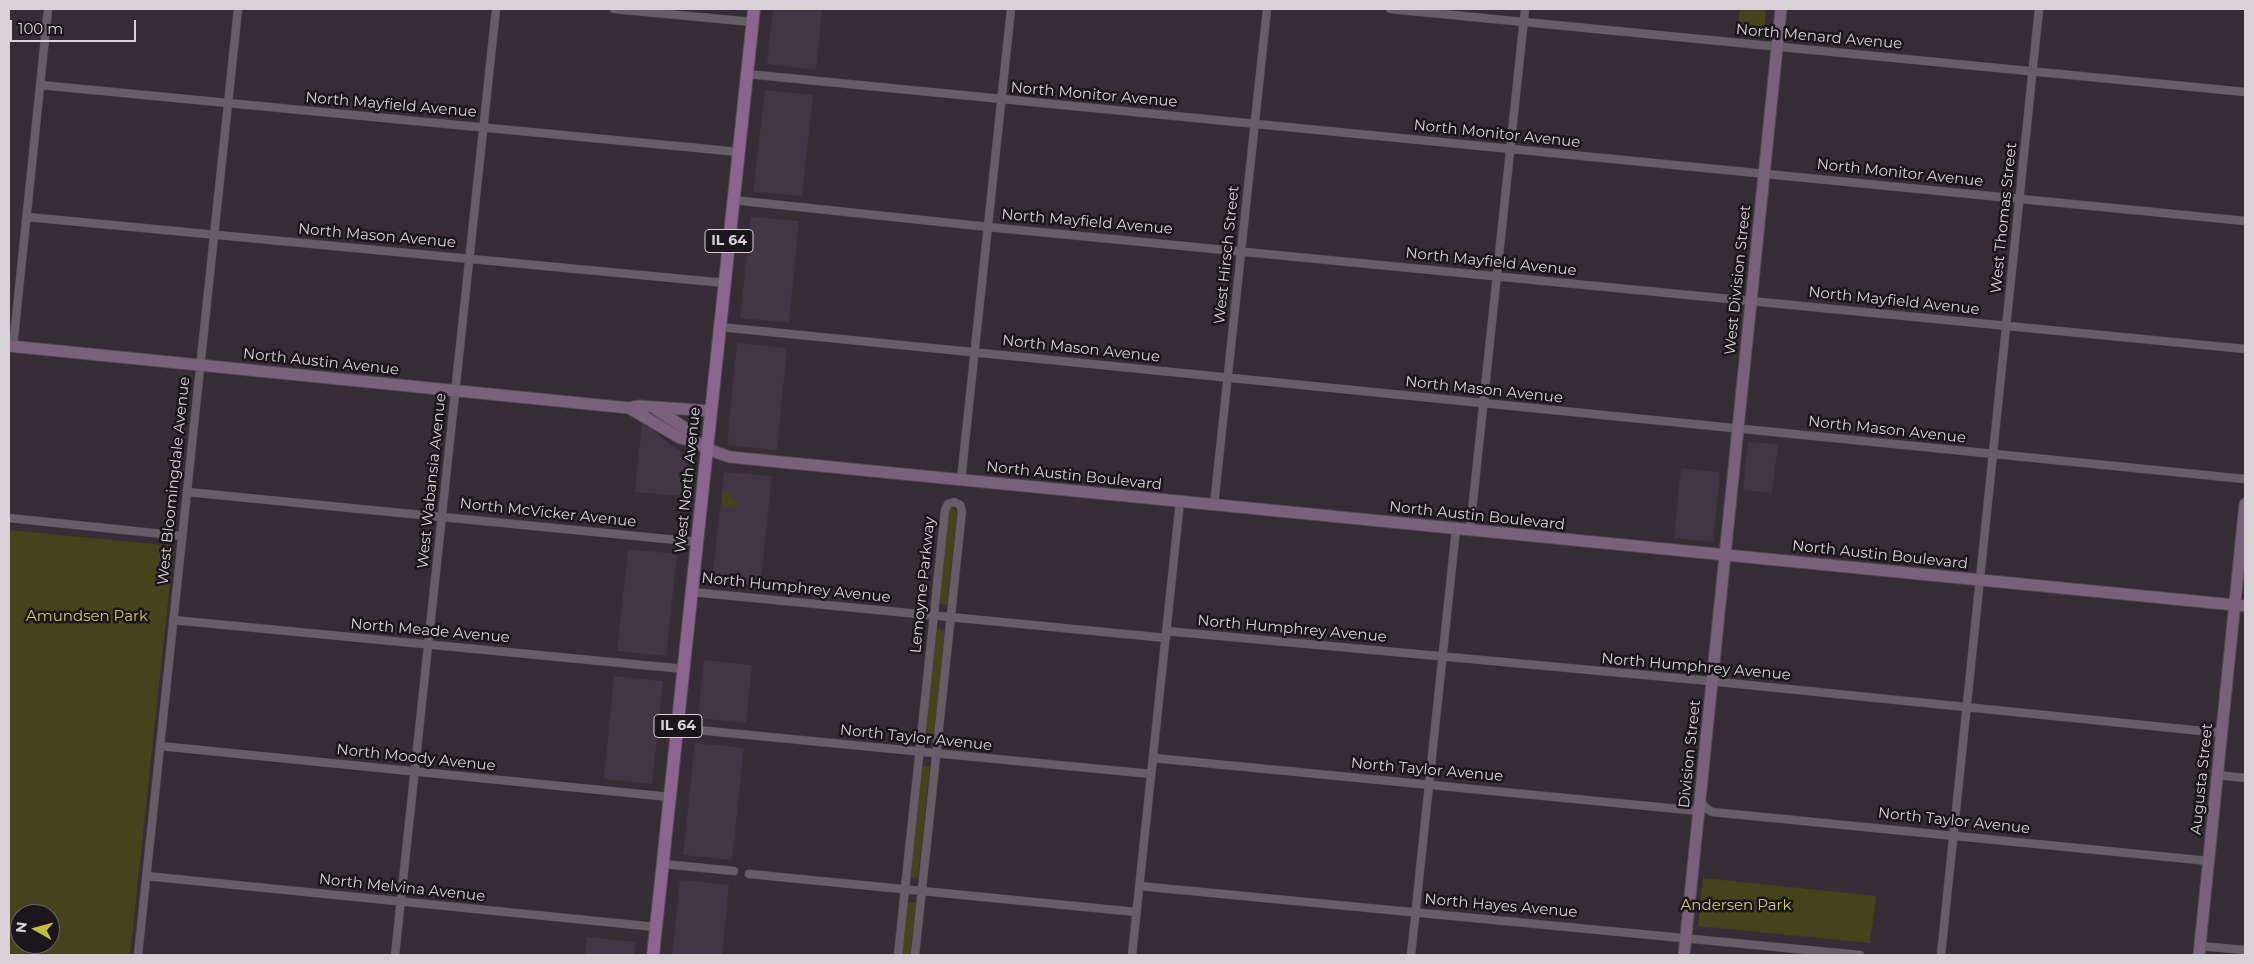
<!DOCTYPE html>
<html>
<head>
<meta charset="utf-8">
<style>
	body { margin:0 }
	#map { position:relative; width:2254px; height:964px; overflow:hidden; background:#352c36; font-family:Montserrat,sans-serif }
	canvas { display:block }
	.frame { position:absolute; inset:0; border:10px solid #d8d2d8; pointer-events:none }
	.north { position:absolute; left:10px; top:904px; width:50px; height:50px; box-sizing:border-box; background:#1a161b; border:1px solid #666167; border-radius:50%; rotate:277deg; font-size:14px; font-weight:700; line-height:20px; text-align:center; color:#d8d2d8 }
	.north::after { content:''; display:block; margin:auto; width:18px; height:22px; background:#c2bd3f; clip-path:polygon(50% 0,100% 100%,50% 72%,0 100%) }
	.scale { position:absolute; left:10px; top:20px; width:126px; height:22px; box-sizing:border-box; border:2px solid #d8d2d8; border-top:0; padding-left:6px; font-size:15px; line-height:18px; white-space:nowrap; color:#d8d2d8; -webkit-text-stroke:4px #1a161b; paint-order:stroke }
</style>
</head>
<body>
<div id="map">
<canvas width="2254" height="964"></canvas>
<div class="frame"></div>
<div class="north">N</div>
<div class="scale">100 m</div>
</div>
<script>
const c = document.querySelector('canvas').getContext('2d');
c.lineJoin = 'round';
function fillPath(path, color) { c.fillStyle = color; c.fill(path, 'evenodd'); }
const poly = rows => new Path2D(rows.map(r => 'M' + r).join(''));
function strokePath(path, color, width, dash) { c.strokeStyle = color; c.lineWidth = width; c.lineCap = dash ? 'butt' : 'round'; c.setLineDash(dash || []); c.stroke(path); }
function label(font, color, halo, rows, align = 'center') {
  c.font = font + ' Montserrat,sans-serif'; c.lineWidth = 5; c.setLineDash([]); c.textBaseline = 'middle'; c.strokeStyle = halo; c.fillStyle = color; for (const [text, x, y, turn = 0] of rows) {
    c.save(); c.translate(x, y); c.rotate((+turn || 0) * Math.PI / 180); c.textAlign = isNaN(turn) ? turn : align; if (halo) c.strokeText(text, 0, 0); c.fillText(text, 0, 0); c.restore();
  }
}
const built = poly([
	[773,9,822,9,816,70,767,64],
	[765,90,813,95,802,196,753,192],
	[751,217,799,221,789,323,740,318],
	[737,343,787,348,777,450,727,445],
	[642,422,688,458,683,496,635,492],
	[1748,442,1778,444,1772,493,1743,490],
	[1681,468,1720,472,1713,542,1674,538],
	[724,472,772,476,760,586,712,582],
	[628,549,677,554,666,656,617,651],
	[704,660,752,665,746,723,698,718],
	[614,676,663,681,652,784,604,779],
	[695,743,744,748,732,860,683,855],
	[680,880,729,885,722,955,672,955],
	[587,937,636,942,634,955,585,955]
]);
const green = poly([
	[1740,9,1766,9,1764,33,1737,30],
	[723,491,729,492,732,499,737,503,737,508,722,506],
	[949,508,953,508,957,512,947,605,938,604],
	[9,530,174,546,130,955,9,955],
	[20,914,50,914,50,944,20,944],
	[935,629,945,630,933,742,923,740],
	[921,766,930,766,918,878,909,877],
	[1703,878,1876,896,1870,943,1698,926],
	[906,902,916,903,910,955,900,955]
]);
const street = poly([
	[614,9,752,22],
	[1390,9,2245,92],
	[747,74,2245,221],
	[40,85,739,152],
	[733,200,998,228,2245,349],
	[27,217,725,283],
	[720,327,2245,479],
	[13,347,48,9],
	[961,480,1011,9],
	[187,492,697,542],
	[1214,505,1267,9],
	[9,518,182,536],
	[1470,530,1525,9],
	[692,592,1166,638],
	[173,620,684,669],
	[1166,631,1699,680,2222,733],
	[677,728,1151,774],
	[160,746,670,797],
	[1153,758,1699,811],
	[2217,775,2245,778],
	[1700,801,1706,808,1712,812,2209,861],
	[663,864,734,871],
	[749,874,1136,912],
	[146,876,656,927],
	[1139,886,1860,955],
	[2200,946,2245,950],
	[138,955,238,9],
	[395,955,496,9],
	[898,955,945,510,948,504,954,502,960,505,962,511,915,955],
	[1132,955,1180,501],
	[1411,955,1456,529],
	[1941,955,2039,9]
]);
const secondary = poly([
	[9,346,629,408,640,406,711,411],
	[629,408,680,438,696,442,707,449,730,457,2245,606],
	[657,410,685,428,696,442],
	[1684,955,1781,9],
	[2199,955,2245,504]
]);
const primary = poly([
	[653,955,754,9]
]);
const shields = [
	[729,241,48],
	[678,726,48]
];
const shieldNames = [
	["IL 64",729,241],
	["IL 64",678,726]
];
const streetNames = [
	["North Menard Avenue",1819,37,5],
	["North Monitor Avenue",1094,95,5],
	["North Mayfield Avenue",391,105,5],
	["North Monitor Avenue",1497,134,6],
	["North Monitor Avenue",1900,173,6],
	["West Thomas Street",2004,218,-84],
	["North Mayfield Avenue",1087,222,5],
	["North Mason Avenue",377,236,5],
	["West Hirsch Street",1227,255,-84],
	["North Mayfield Avenue",1491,262,6],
	["West Division Street",1738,280,-84],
	["North Mayfield Avenue",1894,301,6],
	["North Mason Avenue",1081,349,6],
	["North Austin Avenue",321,362,6],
	["North Mason Avenue",1484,390,6],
	["North Mason Avenue",1887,430,6],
	["North Austin Boulevard",1074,476,6],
	["West North Avenue",688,480,-84],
	["West Bloomingdale Avenue",174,481,-84],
	["West Wabansia Avenue",432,481,-84],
	["North McVicker Avenue",548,513,6],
	["North Austin Boulevard",1477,516,6],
	["North Austin Boulevard",1880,555,6],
	["Lemoyne Parkway",923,585,-84],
	["North Humphrey Avenue",796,588,6],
	["North Humphrey Avenue",1292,629,5],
	["North Meade Avenue",430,631,5],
	["North Humphrey Avenue",1696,667,5],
	["North Taylor Avenue",916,738,6],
	["Division Street",1690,754,-84],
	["North Moody Avenue",416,758,6],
	["North Taylor Avenue",1427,770,5],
	["Augusta Street",2202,779,-84],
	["North Taylor Avenue",1954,821,6],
	["North Melvina Avenue",402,888,6],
	["North Hayes Avenue",1501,906,5]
];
const parkNames = [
	["Amundsen Park",87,617],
	["Andersen Park",1736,906]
];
fillPath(built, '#423544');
fillPath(green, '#44431c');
strokePath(street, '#514a51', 9);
strokePath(secondary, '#514a51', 13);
strokePath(primary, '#514a51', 14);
strokePath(street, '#675d68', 8);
strokePath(secondary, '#79617c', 11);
strokePath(primary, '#8b6590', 12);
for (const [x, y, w] of shields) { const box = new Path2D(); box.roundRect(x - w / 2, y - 11.5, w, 23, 4); c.fillStyle = '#1a161b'; c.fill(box); strokePath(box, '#d8d2d8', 1); }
label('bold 14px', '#d8d2d8', null, shieldNames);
label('15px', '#d8d2d8', '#1a161b', streetNames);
label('15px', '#cdca65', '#1a161b', parkNames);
</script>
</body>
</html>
